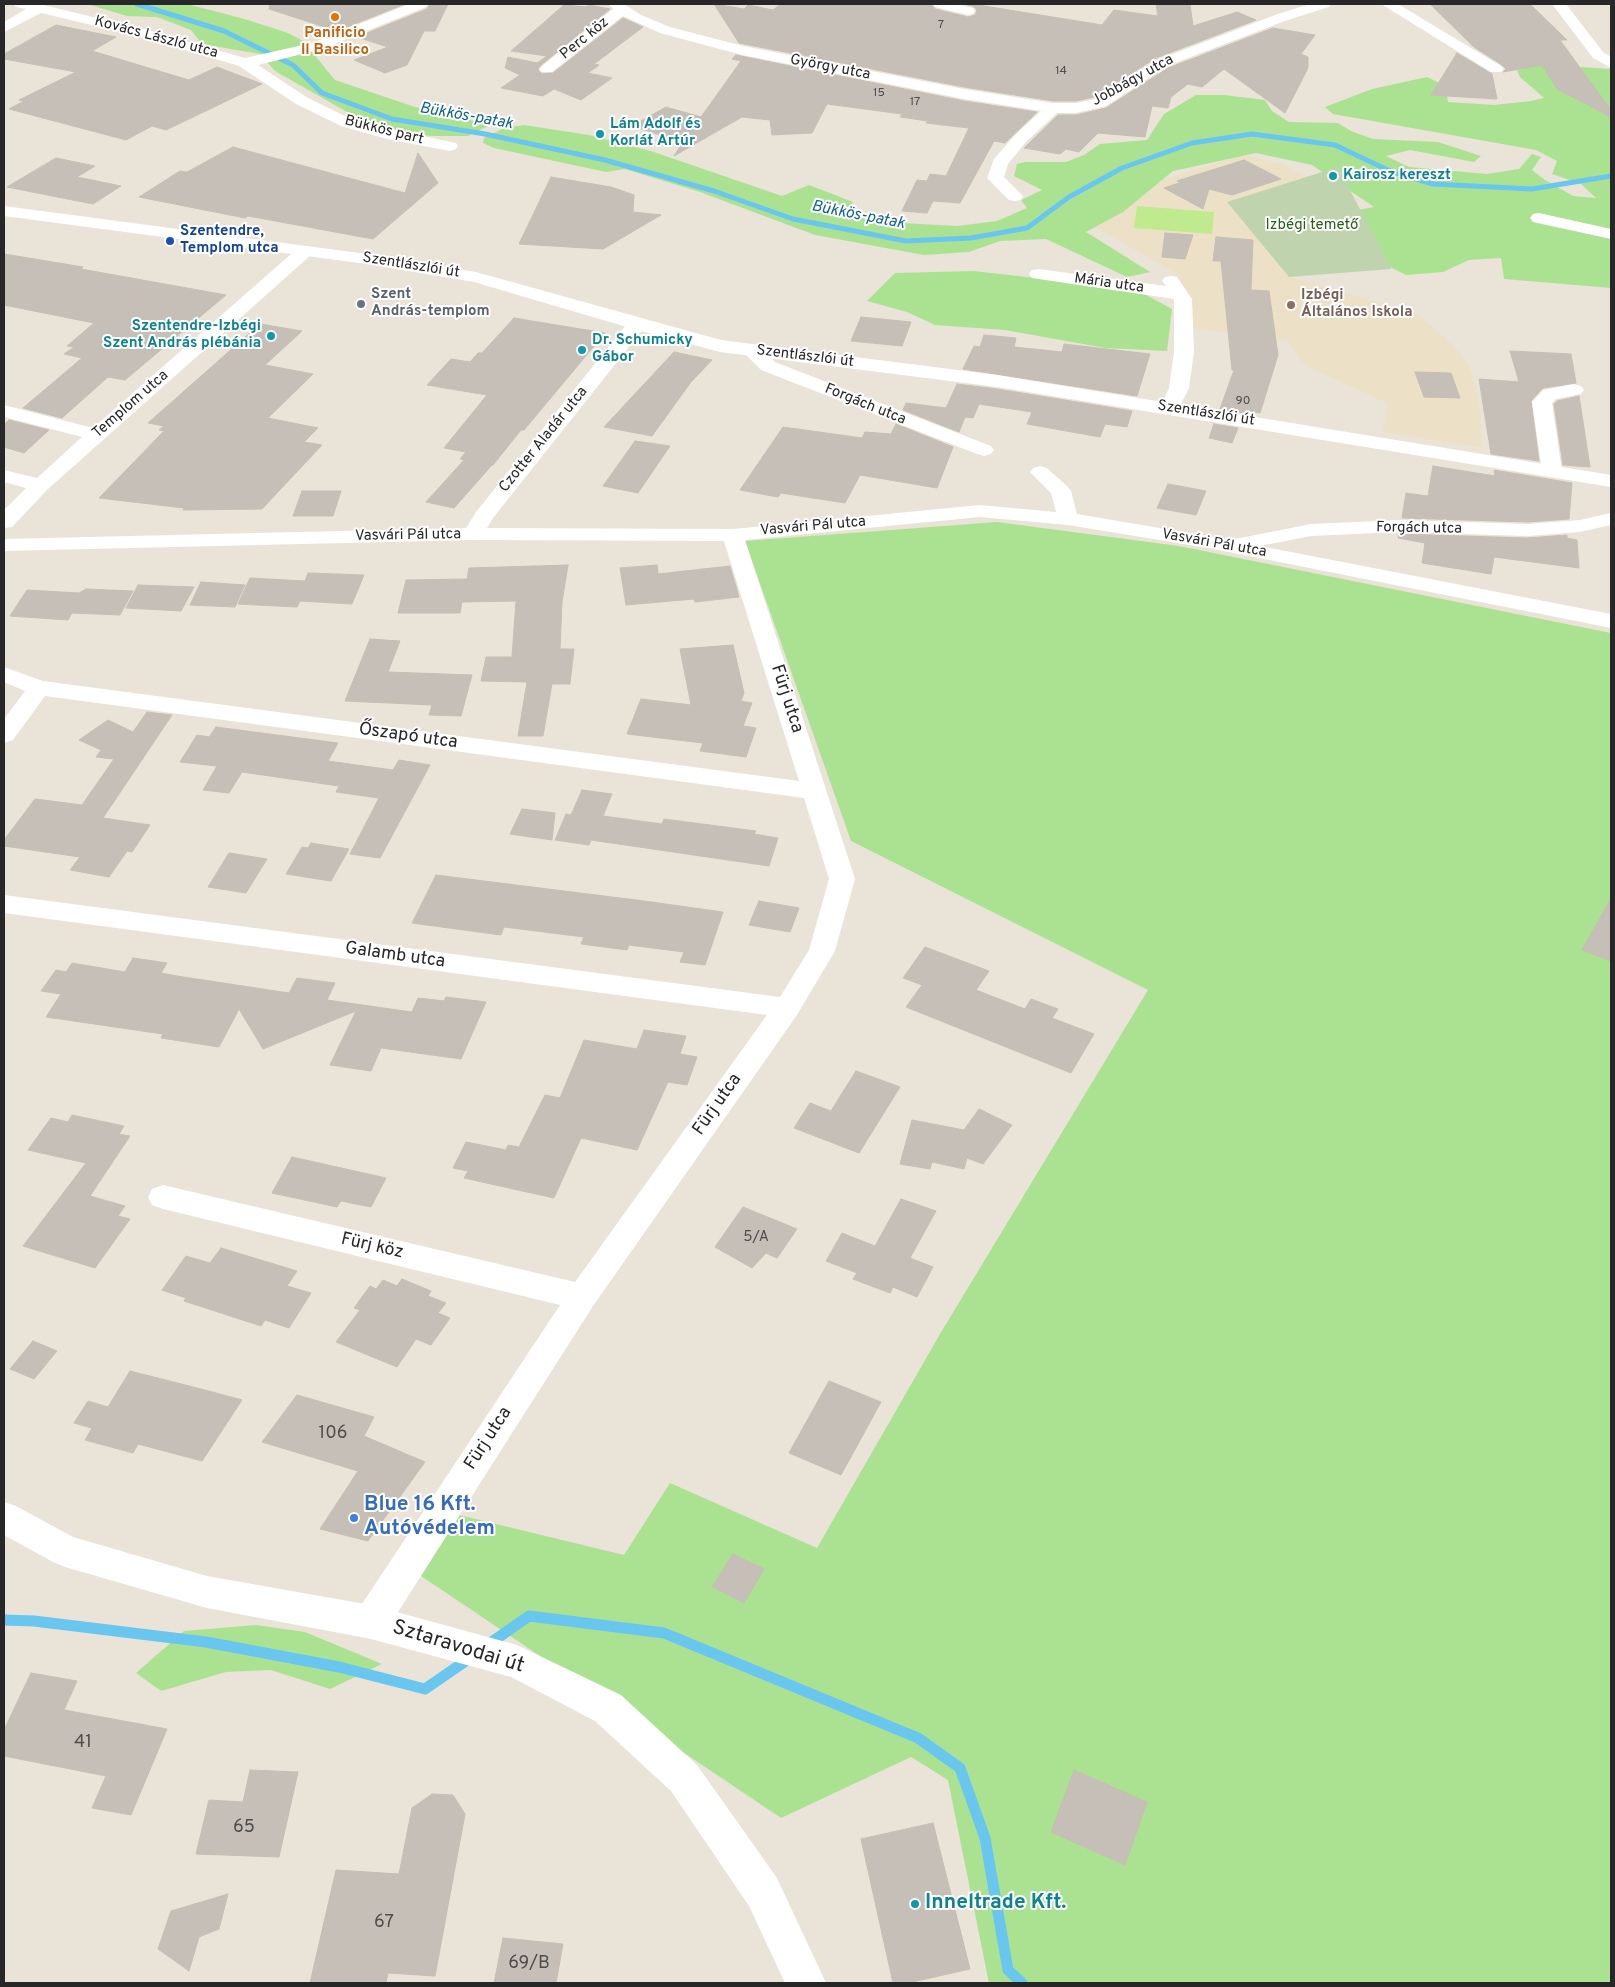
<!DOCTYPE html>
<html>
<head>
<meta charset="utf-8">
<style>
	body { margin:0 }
	#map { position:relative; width:1615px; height:1987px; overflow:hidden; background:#eae3d7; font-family:Overpass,sans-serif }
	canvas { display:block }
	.frame { position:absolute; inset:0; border:5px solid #272727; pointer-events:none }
</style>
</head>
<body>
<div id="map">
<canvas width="1615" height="1987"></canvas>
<div class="frame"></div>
</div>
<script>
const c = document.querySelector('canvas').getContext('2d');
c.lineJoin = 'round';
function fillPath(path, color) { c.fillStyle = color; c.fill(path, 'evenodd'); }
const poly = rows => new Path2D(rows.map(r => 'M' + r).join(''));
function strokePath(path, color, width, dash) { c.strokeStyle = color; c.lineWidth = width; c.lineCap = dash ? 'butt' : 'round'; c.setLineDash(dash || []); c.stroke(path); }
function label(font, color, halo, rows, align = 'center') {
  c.font = font + ' Overpass,sans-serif'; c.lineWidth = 4; c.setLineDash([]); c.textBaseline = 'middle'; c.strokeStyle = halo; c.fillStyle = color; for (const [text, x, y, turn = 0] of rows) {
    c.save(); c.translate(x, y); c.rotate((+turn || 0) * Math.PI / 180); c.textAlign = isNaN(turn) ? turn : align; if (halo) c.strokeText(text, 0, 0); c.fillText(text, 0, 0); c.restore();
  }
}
const education = poly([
	[1244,155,1282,164,1306,177,1227,202,1289,277,1415,312,1443,336,1460,353,1470,368,1479,399,1482,448,1383,432,1387,403,1306,366,1288,341,1190,328,1192,298,1174,272,1086,222,1161,180]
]);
const green = poly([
	[87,4,187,4,248,20,288,33,303,41,335,80,415,107,490,125,468,136,437,136,415,135,363,121,275,71,260,54,202,44,191,30,157,17,127,16],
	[1532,64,1611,69,1611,238,1597,231,1567,224,1611,238,1611,288,1504,279,1501,258,1469,260,1443,272,1406,275,1378,261,1329,215,1374,207,1312,165,1256,153,1173,171,1123,212,1086,232,1150,272,1127,277,1046,239,1000,241,969,252,924,255,815,235,700,192,625,169,606,172,494,148,483,143,484,138,504,128,524,125,589,135,654,152,782,196,809,185,853,202,846,215,883,222,957,226,997,221,1027,208,1021,200,1042,190,1014,176,1017,164,1025,162,1066,162,1084,155,1100,144,1147,140,1164,114,1196,95,1224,95,1265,100,1272,111,1289,122,1338,123,1351,131,1373,139,1438,142,1481,156,1474,162,1410,150,1386,156,1409,167,1487,174,1519,169,1532,154,1541,157,1532,170,1545,180,1573,196,1596,198,1581,184,1552,174,1557,161,1536,150,1333,114,1325,107,1372,89,1427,77,1446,86,1448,102,1494,105,1531,101,1544,98,1520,77,1517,71],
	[973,271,1135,289,1172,309,1167,351,1105,348,1005,330,935,325,907,312,867,301,895,273],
	[997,522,1179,546,1611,633,1611,1983,989,1983,948,1780,911,1757,781,1818,421,1576,459,1515,624,1555,670,1483,817,1548,940,1334,1148,990,851,841,745,541],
	[256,1625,305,1632,382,1664,330,1689,271,1670,226,1672,161,1691,136,1673,184,1631]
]);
const cemetery = poly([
	[1338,167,1391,269,1289,277,1227,202]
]);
const pitch = poly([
	[1137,206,1214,212,1212,234,1134,228]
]);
const streamFar1 = poly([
	[137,4,224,31,293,65,322,93,392,119,485,134,605,160,714,191,793,219,906,241,971,238,1027,228,1069,197,1122,168,1192,143,1252,134,1335,145,1390,171,1433,184,1532,189,1611,176]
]);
const stream = poly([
	[4,1620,34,1621,206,1642,339,1667,425,1689,470,1658],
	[486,1646,529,1616,664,1633,918,1738,960,1768,985,1838,1008,1970,1022,1983]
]);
const building = poly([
	[270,4,405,4,337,31,269,9,270,4],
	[430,4,448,4,435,31,424,31,407,65,385,73,354,60,388,47,357,37,427,9,430,4],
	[714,4,744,9,748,5,773,10,781,4,931,4,935,9,968,17,975,15,977,10,973,6,963,4,972,4,1102,25,1114,10,1158,16,1156,4,1190,4,1193,26,1237,12,1256,20,1156,58,1094,97,1076,101,1053,101,964,87,739,43,714,4],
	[1430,4,1530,4,1567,40,1560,40,1611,110,1611,117,1557,89,1542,65,1503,72,1506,69,1502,65,1474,47,1430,4],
	[564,5,586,7,589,5,610,9,541,65,538,70,542,74,553,73,623,18,643,27,594,64,599,65,588,73,612,78,581,100,554,89,543,96,501,88,520,75,505,68,508,57,537,63,547,56,511,51,564,5],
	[56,25,116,37,92,51,189,80,217,67,262,84,166,130,152,126,126,140,9,109,24,101,19,100,76,72,4,59,4,54,56,25],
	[1273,28,1315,35,1301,54,1308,57,1308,68,1285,113,1224,69,1202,87,1188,84,1171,97,1168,108,1152,106,1145,137,1098,133,1079,152,1066,149,1060,154,1024,148,1058,115,1076,115,1106,108,1168,68,1273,28],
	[1457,53,1492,74,1497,99,1431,95,1457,53],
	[736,55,964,101,1037,112,1005,143,994,141,960,203,933,201,927,213,902,211,917,180,927,181,930,174,946,176,969,128,926,123,928,121,900,117,902,114,827,104,812,133,772,135,770,120,742,117,674,156,683,142,632,126,666,107,701,117,741,61,732,59,736,55],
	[233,147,405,193,418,153,438,183,373,239,248,216,245,218,139,197,180,171,187,172,233,147],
	[56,158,95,166,77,177,121,186,93,204,7,187,56,158],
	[1244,160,1281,179,1232,195,1209,189,1203,209,1164,188,1182,182,1177,181,1244,160],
	[551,177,611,187,634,195,633,212,661,215,603,249,519,244,551,177],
	[1165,233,1193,235,1185,259,1162,257,1165,233],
	[1216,237,1253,240,1251,290,1269,291,1278,355,1260,413,1245,410,1244,413,1220,409,1234,370,1232,370,1221,261,1213,261,1216,237],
	[4,254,83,267,81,269,226,295,125,380,108,377,62,418,23,408,82,358,64,354,74,347,67,346,94,323,4,305,4,254],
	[861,317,911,322,902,346,851,341,861,317],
	[514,318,605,333,524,430,521,430,493,465,492,465,454,508,426,502,464,460,460,459,466,452,444,448,487,395,427,385,451,359,470,362,478,353,482,353,514,318],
	[260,324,302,331,265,365,313,374,268,418,318,428,304,442,322,445,262,509,183,510,184,508,99,498,164,431,159,430,164,426,148,423,260,324],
	[984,335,1016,338,1014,347,1062,352,1064,344,1150,354,1137,396,963,369,974,346,980,347,984,335],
	[1510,351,1571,354,1576,383,1543,388,1531,401,1539,461,1491,454,1479,379,1519,382,1510,351],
	[674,352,712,360,691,382,652,436,604,427,674,352],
	[1415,372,1451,373,1460,398,1424,397,1415,372],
	[957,384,997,389,1132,411,1127,427,1105,424,1100,437,1027,424,1032,412,979,404,973,418,965,417,959,432,903,410,906,403,946,408,957,384],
	[1579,396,1590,467,1563,465,1554,404,1557,401,1579,396],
	[9,420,49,430,24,453,4,447,4,425,9,420],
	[896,424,953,447,937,488,860,475,845,503,781,493,778,497,740,490,783,427,862,438,865,432,891,434,896,424],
	[1214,424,1238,428,1232,443,1209,438,1214,424],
	[635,441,670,446,638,493,603,486,635,441],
	[1433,466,1495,476,1494,470,1572,483,1569,519,1528,522,1402,518,1406,493,1428,496,1433,466],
	[1168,484,1206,491,1196,515,1157,508,1168,484],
	[302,491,341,491,333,516,293,516,302,491],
	[1399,534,1528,538,1567,535,1567,538,1577,540,1579,568,1494,557,1491,574,1422,563,1425,543,1398,538,1399,534],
	[568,565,562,602,560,649,574,649,570,684,552,684,543,736,518,736,527,682,481,681,486,657,512,657,516,601,462,602,460,613,398,613,406,580,467,579,469,568,568,565],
	[657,565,658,574,730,566,739,597,695,602,694,599,626,605,620,568,657,565],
	[308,573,364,575,352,604,300,601,297,607,238,604,250,578,305,581,308,573],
	[201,582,245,585,235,607,190,605,201,582],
	[138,585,194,587,181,611,126,608,138,585],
	[86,589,133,591,120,615,72,613,68,620,10,616,27,590,79,593,86,589],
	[370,639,400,641,388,672,472,675,461,716,429,715,432,705,345,701,370,639],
	[733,645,744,693,741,701,752,703,743,726,756,728,746,757,700,751,703,743,627,734,641,699,691,705,680,649,733,645],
	[147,712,172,715,103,818,150,825,132,852,127,851,109,877,70,870,80,857,4,846,4,840,35,799,82,805,114,759,96,757,101,750,79,740,108,720,133,732,147,712],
	[216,727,338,743,328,761,393,770,399,760,430,765,380,858,350,854,379,798,336,792,339,786,242,772,229,793,203,790,217,766,180,762,197,735,209,737,216,727],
	[582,790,612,794,603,816,662,824,664,819,756,831,754,834,778,838,769,866,591,840,589,845,555,840,566,814,571,815,582,790],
	[522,809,555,813,552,840,510,834,522,809],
	[311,843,349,849,331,881,286,874,302,847,308,848,311,843],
	[229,853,267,859,246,893,208,887,229,853],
	[436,875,644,901,723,912,705,965,680,962,684,952,629,945,627,950,581,944,584,937,504,927,501,935,412,923,436,875],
	[1611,898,1611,961,1582,950,1611,898],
	[759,901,799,908,790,932,749,925,759,901],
	[925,947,989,971,976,990,1025,1009,1031,999,1058,1009,1052,1018,1094,1034,1071,1073,906,1007,922,985,903,978,925,947],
	[133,958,167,963,161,973,177,976,289,993,297,978,335,983,327,1000,412,1012,418,998,444,1001,446,997,486,1002,461,1059,381,1048,371,1071,330,1065,356,1011,263,1049,239,1009,219,1047,161,1038,163,1034,46,1017,61,994,41,991,56,970,66,972,72,963,125,972,133,958],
	[644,1030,686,1036,680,1054,697,1057,687,1085,668,1082,637,1150,581,1138,554,1198,464,1178,468,1171,453,1168,466,1142,506,1150,508,1145,519,1147,545,1095,560,1098,584,1040,637,1049,644,1030],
	[856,1071,900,1087,859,1153,794,1128,810,1103,831,1111,856,1071],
	[979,1109,1012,1125,983,1164,967,1158,964,1169,932,1162,930,1169,900,1164,912,1120,964,1130,979,1109],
	[72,1115,124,1126,119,1134,130,1136,90,1196,125,1206,118,1216,130,1219,95,1268,23,1246,86,1163,28,1150,51,1118,68,1122,72,1115],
	[292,1157,386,1178,371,1207,341,1201,337,1207,272,1193,292,1157],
	[901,1199,936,1211,910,1258,933,1267,917,1297,893,1287,890,1293,853,1279,857,1273,826,1261,842,1233,875,1246,901,1199],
	[743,1207,797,1229,777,1258,766,1253,752,1268,715,1247,743,1207],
	[221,1248,297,1271,287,1286,311,1293,289,1328,265,1320,261,1326,184,1301,186,1298,162,1290,186,1256,210,1263,221,1248],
	[402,1279,431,1291,428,1296,446,1303,438,1313,450,1318,431,1345,416,1339,397,1367,336,1342,360,1310,354,1308,370,1286,376,1289,383,1280,397,1286,402,1279],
	[33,1341,57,1351,34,1379,10,1369,33,1341],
	[130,1371,205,1390,242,1400,202,1461,138,1444,133,1453,85,1440,92,1428,74,1423,88,1401,108,1407,130,1371],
	[829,1381,881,1402,841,1475,789,1453,829,1381],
	[297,1395,374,1417,364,1436,425,1462,368,1541,320,1529,358,1471,262,1442,297,1395],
	[733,1554,764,1569,744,1603,712,1587,733,1554],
	[31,1673,77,1681,64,1710,167,1729,131,1815,92,1808,106,1776,4,1756,4,1730,31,1673],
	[250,1770,298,1772,279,1857,196,1854,209,1800,243,1802,250,1770],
	[1074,1770,1147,1802,1125,1865,1051,1832,1074,1770],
	[432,1794,453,1795,465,1814,435,1976,388,1973,386,1983,310,1983,336,1870,399,1874,412,1808,432,1794],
	[933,1823,970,1969,908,1983,893,1983,861,1839,933,1823],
	[228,1894,219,1929,199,1937,189,1971,158,1949,171,1911,228,1894],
	[503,1938,563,1944,556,1983,494,1983,503,1938]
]);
const minor = poly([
	[14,4,39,4,147,30,245,58,312,43,409,4,428,4,426,7,322,49,258,65,308,98,353,120,389,129,456,143,458,146,456,149,450,151,387,139,341,126,296,104,239,66,138,36,41,13,4,32,4,22,26,9,16,7,14,4],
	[608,4,624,4,641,15,670,27,743,46,964,89,1053,103,1076,103,1095,99,1157,60,1275,15,1310,4,1331,4,1329,7,1285,21,1167,66,1106,106,1076,113,1057,113,1026,142,1008,164,1004,177,1023,196,1021,200,1015,201,1009,200,987,178,994,159,1014,136,1041,111,964,99,742,55,660,33,623,16,552,72,542,72,539,69,542,66,613,9,608,4],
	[933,4,956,4,973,8,975,11,973,14,968,15,935,7,933,4],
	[1381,4,1398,4,1501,66,1504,69,1501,72,1491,72,1381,4],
	[1552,4,1566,4,1603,52,1611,57,1611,68,1593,58,1552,4],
	[1539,213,1611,229,1611,239,1533,222,1530,218,1533,214,1539,213],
	[305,246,311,247,314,251,311,255,48,489,12,527,4,528,4,510,26,488,4,482,4,470,37,478,82,437,4,417,4,405,93,428,299,247,305,246],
	[1038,269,1166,286,1162,281,1165,277,1171,276,1177,277,1192,299,1194,352,1189,388,1177,412,1170,414,1163,412,1160,408,1169,388,1174,352,1174,299,1032,278,1029,274,1032,270,1038,269],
	[637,318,644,320,646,324,644,328,493,518,487,528,733,529,980,505,1056,512,1051,493,1030,472,1033,468,1040,466,1047,468,1068,487,1071,491,1077,514,1230,540,1311,524,1399,520,1528,524,1580,520,1611,513,1611,525,1580,532,1528,536,1399,532,1311,536,1260,546,1611,614,1611,628,1214,549,1068,525,980,517,745,540,855,879,835,951,797,1015,593,1306,384,1634,371,1639,358,1634,353,1622,358,1610,560,1305,163,1209,152,1205,148,1197,152,1189,163,1185,575,1282,767,1015,4,913,4,895,780,997,809,950,829,879,804,798,45,696,13,740,4,743,4,719,25,691,4,682,4,667,43,681,799,781,724,541,473,540,4,551,4,539,466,528,476,512,630,320,637,318],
	[752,345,759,347,775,362,991,446,994,450,991,454,984,456,977,454,761,370,742,351,745,347,752,345],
	[1574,384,1581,386,1584,390,1581,394,1556,399,1552,403,1562,471,1559,475,1552,477,1545,475,1542,471,1532,402,1543,390,1574,384]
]);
const tertiary = poly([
	[4,1502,16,1506,73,1537,207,1576,371,1605,517,1645,621,1695,697,1765,777,1878,826,1983,785,1983,749,1906,671,1791,595,1721,511,1677,371,1639,207,1608,65,1567,53,1562,4,1535,4,1502]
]);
const secondary = poly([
	[4,206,367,254,476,272,721,340,997,375,1611,475,1611,487,997,387,720,352,630,328,474,282,367,264,4,216,4,206]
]);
const markers = [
	[335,17,5,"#e8710a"],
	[600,134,5,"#0f9aa8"],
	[1333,176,5,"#0f9aa8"],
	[170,241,5,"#1a4fb4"],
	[361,304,5,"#6b7280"],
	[1291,305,5,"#8d6e63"],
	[271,336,5,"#0f9aa8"],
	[582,350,5,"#0f9aa8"],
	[354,1518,5,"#3f7fe0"],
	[915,1904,5,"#0f9aa8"]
];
const farNumbernames = [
	["7",941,26],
	["14",1061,72],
	["15",879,94],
	["17",915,103],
	["90",1243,402]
];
const farFoodnames = [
	["Panificio",335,34],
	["Il Basilico",335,51]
];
const farStreetnames = [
	["Kovács László utca",156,38,15],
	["Perc köz",585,39,-39],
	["György utca",830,68,11],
	["Jobbágy utca",1133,81,-29],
	["Bükkös part",384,131,14],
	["Szentlászlói út",411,266,9],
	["Mária utca",1109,284,8],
	["Szentlászlói út",805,357,7],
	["Templom utca",131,405,-41],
	["Forgách utca",865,405,22],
	["Szentlászlói út",1206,414,9],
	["Czotter Aladár utca",544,440,-51],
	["Vasvári Pál utca",813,527,-5],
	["Forgách utca",1419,529,1],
	["Vasvári Pál utca",408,536,-1],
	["Vasvári Pál utca",1214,544,10]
];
const farCulturenames = [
	["Lám Adolf és",610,125],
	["Korlát Artúr",610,142],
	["Kairosz kereszt",1343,176],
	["Szentendre-Izbégi",261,327,"right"],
	["Szent András plébánia",261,344,"right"],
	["Dr. Schumicky",592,341],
	["Gábor",592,358]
];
const farParknames = [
	["Izbégi temető",1312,226]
];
const farTransitnames = [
	["Szentendre,",180,232],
	["Templom utca",180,249]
];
const farWorshipnames = [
	["Szent",371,295],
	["András-templom",371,312]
];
const farEducationnames = [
	["Izbégi",1301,296],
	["Általános Iskola",1301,313]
];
const numberNames = [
	["5/A",756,1238]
];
const farWaternames = [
	["Bükkös-patak",466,117,10],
	["Bükkös-patak",858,216,11]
];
const streetNames = [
	["Fürj utca",786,699,72],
	["Őszapó utca",408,737,8],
	["Galamb utca",395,956,8],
	["Fürj utca",718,1105,-55],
	["Fürj köz",372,1247,13],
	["Fürj utca",489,1439,-57]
];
const nearNumbernames = [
	["106",333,1434],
	["41",83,1743],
	["65",244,1828],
	["67",384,1923],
	["69/B",529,1964]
];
const nearShopnames = [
	["Blue 16 Kft.",364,1506],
	["Autóvédelem",364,1530]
];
const nearStreetnames = [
	["Sztaravodai út",458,1648,17]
];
const nearCulturenames = [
	["Inneltrade Kft.",925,1904]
];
fillPath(education, '#ece1c6');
fillPath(green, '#abe292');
fillPath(cemetery, '#bfd4ae');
fillPath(pitch, '#bfea8e');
strokePath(streamFar1, '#68c6ef', 5);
strokePath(stream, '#68c6ef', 11);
fillPath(building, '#c5bfb7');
strokePath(building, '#c5bfb2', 1);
fillPath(minor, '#fff');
fillPath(tertiary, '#fff');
fillPath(secondary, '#fff');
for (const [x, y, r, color] of markers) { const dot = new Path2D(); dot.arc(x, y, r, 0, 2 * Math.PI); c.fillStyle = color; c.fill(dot); strokePath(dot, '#fff', 2); }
label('12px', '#4e4d4b', null, farNumbernames);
label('bold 15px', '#c56008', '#fff', farFoodnames);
label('15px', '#272727', '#fff', farStreetnames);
label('bold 15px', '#0d838f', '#fff', farCulturenames, 'left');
label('15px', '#256218', '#fff', farParknames);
label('bold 15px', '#164399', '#fff', farTransitnames, 'left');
label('bold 15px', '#5b616d', '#fff', farWorshipnames, 'left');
label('bold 15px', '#785e54', '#fff', farEducationnames, 'left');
label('15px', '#4e4d4b', null, numberNames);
label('italic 16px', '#0c6195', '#fff', farWaternames);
label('18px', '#272727', '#fff', streetNames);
label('18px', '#4e4d4b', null, nearNumbernames);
label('bold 21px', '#366cbe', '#fff', nearShopnames, 'left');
label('21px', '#272727', '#fff', nearStreetnames);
label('bold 21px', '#0d838f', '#fff', nearCulturenames, 'left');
</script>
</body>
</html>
